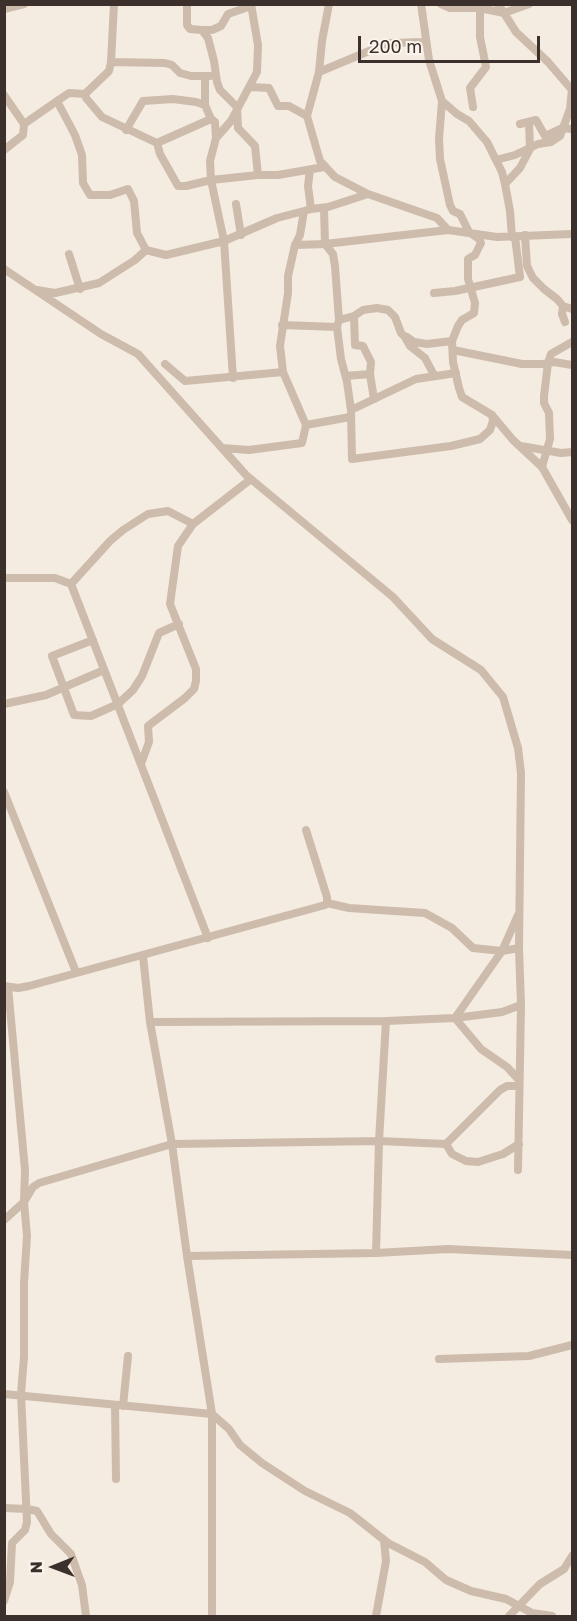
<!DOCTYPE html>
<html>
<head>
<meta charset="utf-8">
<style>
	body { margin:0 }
	#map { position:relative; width:577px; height:1621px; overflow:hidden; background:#f4ebe1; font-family:"Golos Text",sans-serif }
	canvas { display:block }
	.frame { position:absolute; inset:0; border:6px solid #3b302b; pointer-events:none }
	.north { position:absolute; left:24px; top:1537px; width:60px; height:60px; -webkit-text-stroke:4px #fbf5ee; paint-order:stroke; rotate:269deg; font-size:16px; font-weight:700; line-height:24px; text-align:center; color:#3b302b }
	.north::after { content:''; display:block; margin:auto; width:21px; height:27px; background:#3b302b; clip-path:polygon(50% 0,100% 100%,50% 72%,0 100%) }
	.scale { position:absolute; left:358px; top:36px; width:182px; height:27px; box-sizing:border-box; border:3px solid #3b302b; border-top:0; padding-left:8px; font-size:18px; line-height:21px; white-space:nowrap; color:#3b302b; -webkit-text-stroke:4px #fbf5ee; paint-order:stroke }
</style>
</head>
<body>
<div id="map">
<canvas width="577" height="1621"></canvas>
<div class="frame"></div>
<div class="north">N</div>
<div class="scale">200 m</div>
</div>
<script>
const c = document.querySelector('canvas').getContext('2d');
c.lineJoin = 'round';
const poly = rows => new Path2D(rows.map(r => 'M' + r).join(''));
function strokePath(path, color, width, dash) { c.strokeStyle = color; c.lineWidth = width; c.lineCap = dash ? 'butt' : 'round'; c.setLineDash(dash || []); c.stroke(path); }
const street = poly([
	[114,4,111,62,109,71,85,94,86,98,102,117,157,143,160,154,178,186,186,186,211,180,258,175,278,175,324,167],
	[187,4,187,25,190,29,202,30,208,38,214,61,217,82,220,90,237,107,238,128,255,146,258,175],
	[329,4,322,41,319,72,307,116,320,161,335,177,368,194,437,218,448,230],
	[421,4,429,60,442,101,439,139,440,159,450,205,453,211,460,214,469,232,479,239,481,243,475,255,468,259,468,279,475,303,474,313,462,320,458,326,452,341,453,362,459,388,462,397,492,415,513,440,542,467,572,520],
	[441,4,450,8,480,8,504,13,516,32,548,62,572,90],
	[498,4,504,13,529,4],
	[4,9,24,4],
	[202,30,212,30,221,26,228,14,251,6],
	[111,62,165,63,172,65,180,73,191,76,205,76],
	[319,72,388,43,425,42],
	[210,76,205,76,205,105,211,119,215,122,216,138],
	[251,87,269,88,278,106,289,106,307,116],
	[4,95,24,124],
	[57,101,75,135,82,155,83,183,90,195,110,195,128,189,134,201,137,233,146,250,166,255,224,241,277,218,304,211],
	[442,101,457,114,469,121,487,142,502,172,505,184,510,211,512,237],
	[473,107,470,88,486,67,480,37,480,8],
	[520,124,536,120,545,136,562,128,572,129],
	[126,130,143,101,173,99,196,102,205,105],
	[157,143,211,119],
	[4,150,23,135,24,124,57,101,69,93,85,94],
	[496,160,515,155,538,144,551,142,560,136,570,109,572,89],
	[505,184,520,168,530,149,529,122],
	[236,204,241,235],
	[324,208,325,244,333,254,335,266,339,320,337,327,341,359,347,382,351,410,352,459,451,446,480,439,490,430,493,421,492,415],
	[311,209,328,207,368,194],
	[525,235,527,266,533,278,544,289,557,299,563,306,572,309],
	[295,245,325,244,448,230,497,237,572,234],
	[69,254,80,289],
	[4,269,101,334,138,354,246,475,393,597,432,639,481,670,503,697,518,748,521,773,519,948,521,1005,518,1170],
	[37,290,55,293,99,283,135,260,146,250],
	[434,293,455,291,520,277,515,237],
	[563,306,562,314,565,322],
	[354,316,355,345,363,346,371,362,370,374,374,399],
	[339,320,354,316,363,310,377,308,388,310,395,317,401,333,405,337,410,346,425,358,434,375],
	[282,325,337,327],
	[407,337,414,342,427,344,452,341],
	[453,350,522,364,543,364,554,362,572,365],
	[165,364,185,381,283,372],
	[346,376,370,374],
	[233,378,224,241,211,180,210,161,216,138,231,121,257,72,258,45,251,4],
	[351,410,416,379,456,373],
	[306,425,350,417],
	[521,446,561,453,572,452],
	[222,448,249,450,302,443,306,425,283,372,280,346,288,293,288,276,295,245,300,235,304,211,311,209,308,186,310,170],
	[542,467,550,439,549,413,544,403,544,396,548,363,551,354,572,342],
	[4,578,55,578,71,584,208,938],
	[71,584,110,541,123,530,148,514,168,511,193,524,251,479],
	[93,640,52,656,74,715,91,716,118,704,133,690,142,676,159,633,179,624],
	[4,704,46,695,104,670],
	[141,764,149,742,148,726,185,698,194,689,196,681,196,669,170,604,178,546,193,524],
	[4,792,76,972],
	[327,903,349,908,425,913,452,928,473,948,502,951,519,948],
	[143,956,150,1022,172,1144,187,1256,212,1414,212,1616],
	[4,986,18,988,29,986,325,905,327,903,327,897,306,830],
	[455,1018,502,951,518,915],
	[455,1018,481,1049,507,1067,519,1080],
	[150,1022,386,1021,455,1018,502,1012,521,1005],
	[446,1144,452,1154,466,1161,478,1162,503,1154,519,1144],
	[4,1220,24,1202,33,1187,39,1183,172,1144,379,1141,446,1144,500,1090,507,1086,519,1086],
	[376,1253,379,1141,386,1021],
	[187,1256,376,1253,448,1249,572,1255],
	[439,1359,529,1356,572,1345],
	[4,1394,212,1414,229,1429,240,1445,262,1463,305,1491,350,1513,388,1543,425,1562,446,1580,471,1591,506,1599,532,1613,552,1616],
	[115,1405,116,1479],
	[123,1406,128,1356],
	[4,1508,27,1509,37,1511,51,1534,71,1554,82,1585,86,1616],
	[4,1601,10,1582,12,1543,25,1530,27,1522,21,1394,24,1357,24,1283,27,1236,24,1202,25,1170,8,987],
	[376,1616,386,1561,384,1540],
	[509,1616,540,1584,564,1569,572,1556]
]);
strokePath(street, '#cdbbac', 8);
</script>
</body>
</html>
